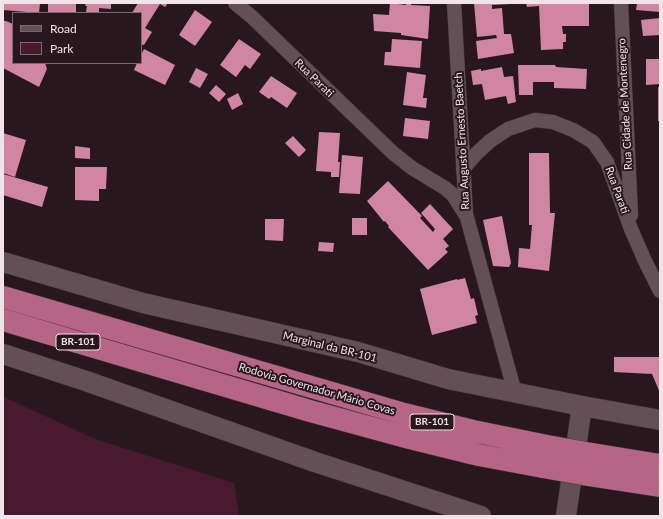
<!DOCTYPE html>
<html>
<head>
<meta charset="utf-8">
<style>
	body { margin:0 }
	#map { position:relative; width:663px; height:519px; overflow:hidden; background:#28181e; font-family:Lato,sans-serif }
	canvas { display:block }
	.frame { position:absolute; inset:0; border:4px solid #f0e4e8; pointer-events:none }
	.legend { position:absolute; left:12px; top:12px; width:130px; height:52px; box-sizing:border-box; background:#28181e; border:1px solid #786a6f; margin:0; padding:5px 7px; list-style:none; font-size:12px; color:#f0e4e8 }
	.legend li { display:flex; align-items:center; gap:8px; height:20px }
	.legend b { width:20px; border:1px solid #786a6f }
</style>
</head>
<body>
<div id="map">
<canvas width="663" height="519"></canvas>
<div class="frame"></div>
<ul class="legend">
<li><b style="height:5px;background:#634f56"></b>Road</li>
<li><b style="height:11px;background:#48192f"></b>Park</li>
</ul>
</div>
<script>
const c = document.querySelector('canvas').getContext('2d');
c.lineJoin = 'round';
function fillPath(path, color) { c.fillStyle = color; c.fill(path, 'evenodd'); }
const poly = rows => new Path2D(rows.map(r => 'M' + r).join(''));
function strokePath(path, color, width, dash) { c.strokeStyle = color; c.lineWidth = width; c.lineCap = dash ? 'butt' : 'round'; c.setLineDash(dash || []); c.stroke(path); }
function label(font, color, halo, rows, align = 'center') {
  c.font = font + ' Lato,sans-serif'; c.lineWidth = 4; c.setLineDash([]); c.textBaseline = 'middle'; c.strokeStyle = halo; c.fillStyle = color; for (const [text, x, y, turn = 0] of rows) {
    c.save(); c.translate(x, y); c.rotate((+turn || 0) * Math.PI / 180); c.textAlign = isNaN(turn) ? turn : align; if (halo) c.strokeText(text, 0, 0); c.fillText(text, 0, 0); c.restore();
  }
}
const green = poly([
	[3,397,4,397,95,439,234,483,239,516,3,516]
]);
const building = poly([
	[3,3,40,3,39,13,3,10],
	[48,3,76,3,76,13,48,13],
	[86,3,111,3,111,9,99,8,99,13,86,12,87,6,85,6],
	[138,3,168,3,165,7,160,4,145,28,152,32,144,45,141,44,141,13,132,13],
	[390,3,406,5,406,3,411,3,411,5,430,6,428,39,401,35,401,33,374,31,373,14,389,15],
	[474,3,510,3,510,4,492,5,492,9,502,8,504,34,511,34,514,53,478,59,476,41,497,38,496,35,477,37],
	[526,3,589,3,589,26,562,26,563,34,566,34,566,42,563,42,563,49,541,50,539,6,527,7],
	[637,3,660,3,660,12,636,10],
	[195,10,212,22,195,46,179,35],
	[660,18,660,35,643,36,641,20],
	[3,21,6,21,13,24,13,63,45,63,47,69,39,87,3,68],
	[239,39,261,54,250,69,245,65,236,77,220,65],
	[392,39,422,41,420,68,384,65,385,52,391,52],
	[144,49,175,65,165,85,134,70,137,63,141,63,141,55],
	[646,59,660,59,660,84,646,85],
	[518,65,555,65,556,67,587,69,586,89,554,88,554,82,533,82,533,95,519,95],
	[502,67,504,77,513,76,516,102,508,104,506,96,485,100,482,84,473,85,471,71,481,69,481,71],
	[196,68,208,74,200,88,189,82],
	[407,72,426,75,423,98,427,98,426,108,403,105],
	[271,76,297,93,287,108,271,97,269,99,259,92],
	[216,85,226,94,219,102,209,93],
	[658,87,660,87,660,121,658,121],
	[238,93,243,104,232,110,227,99],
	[405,118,430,121,428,139,403,136],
	[319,132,340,133,338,162,340,162,339,177,331,177,331,172,316,171],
	[3,133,26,140,15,177,3,173],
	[293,136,306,150,299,157,285,143],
	[75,146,90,148,90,159,75,158],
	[529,153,549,153,550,213,555,213,549,271,518,267,519,248,530,249,532,225,529,225],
	[342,155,363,157,360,194,339,193],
	[75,167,107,167,106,189,99,189,99,201,75,200],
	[3,174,48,187,42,207,3,195],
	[388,181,422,216,420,218,433,232,435,229,421,213,430,204,453,229,443,239,449,246,445,249,448,252,428,270,388,227,389,226,385,221,384,222,367,201],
	[502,216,511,263,509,267,493,266,483,220],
	[352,218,367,218,367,235,352,235],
	[265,219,284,219,283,241,265,240],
	[319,242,334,243,333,252,318,251],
	[465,278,471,299,474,298,478,315,475,316,477,323,432,335,420,289,457,279,457,280],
	[614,357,660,357,660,393,652,374,614,372]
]);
const street = poly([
	[235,3,252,17,393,153,412,168,445,188,453,195,465,214],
	[454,3,466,214,515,393],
	[621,3,631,215],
	[463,169,476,154,490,141,508,129,535,120,553,122,573,130,593,142,607,162,631,229,645,261,660,291]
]);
const secondary = poly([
	[3,262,143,303,358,352,448,379,582,406,660,420],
	[3,354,86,381,315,462,481,516],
	[566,516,582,406]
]);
const highway = poly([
	[3,297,404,414,473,431,547,446],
	[3,320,310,411,402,436,479,455,543,467],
	[592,454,660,465],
	[588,475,660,486]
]);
const highwayBridge = poly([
	[547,446,592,454],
	[543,467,588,475]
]);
const shields = [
	[78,342,44],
	[432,422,44]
];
const shieldNames = [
	["BR-101",78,342],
	["BR-101",432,422]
];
const streetNames = [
	["Rua Parati",314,78,44],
	["Rua Cidade de Montenegro",625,104,-93],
	["Rua Augusto Ernesto Baetch",462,141,-93],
	["Rua Parati",617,190,70],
	["Marginal da BR-101",330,347,14],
	["Rodovia Governador Mário Covas",317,389,16]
];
fillPath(green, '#48192f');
fillPath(building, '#d086a3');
strokePath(street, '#413539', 15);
strokePath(secondary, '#413539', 21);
strokePath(highway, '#413539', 23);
strokePath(street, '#634f56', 14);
strokePath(secondary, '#634f56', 20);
strokePath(highway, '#b66587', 22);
strokePath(highwayBridge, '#413539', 23, []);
strokePath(highwayBridge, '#b66587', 22);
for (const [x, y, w] of shields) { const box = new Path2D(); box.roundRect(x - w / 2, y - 8, w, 16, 3); c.fillStyle = '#28181e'; c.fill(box); strokePath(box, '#f0e4e8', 1); }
label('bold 10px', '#f0e4e8', null, shieldNames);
label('11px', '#f0e4e8', '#28181e', streetNames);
</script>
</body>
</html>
